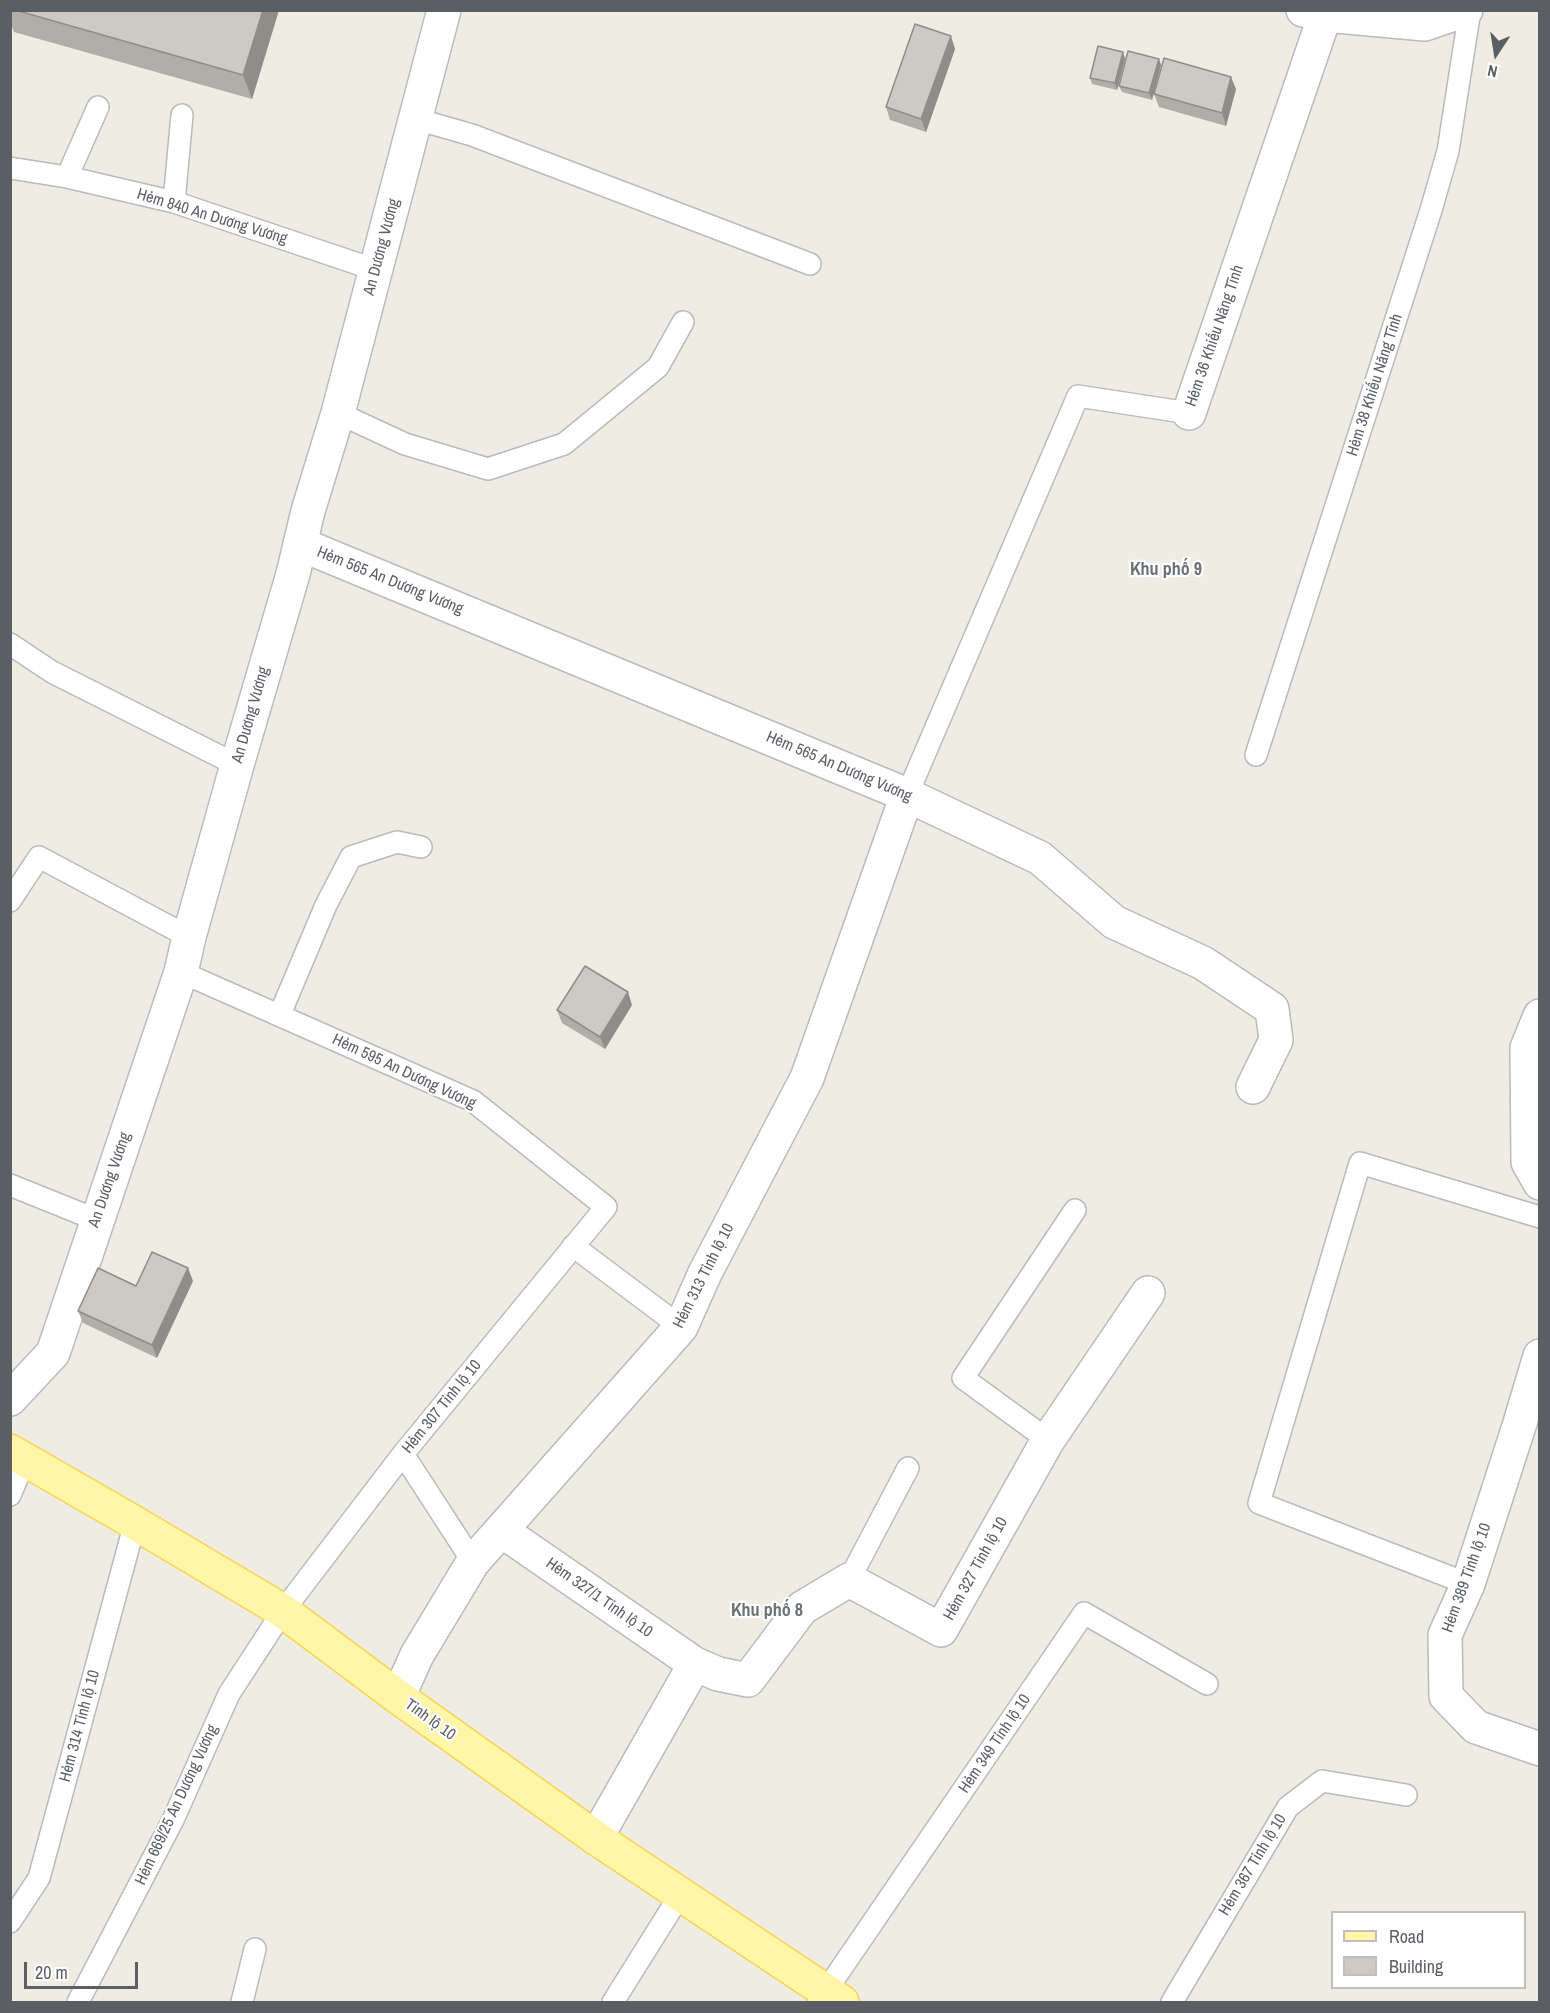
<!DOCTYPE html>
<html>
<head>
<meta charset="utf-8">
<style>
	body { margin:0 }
	#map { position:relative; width:1550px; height:2013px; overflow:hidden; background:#efede3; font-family:"Archivo Narrow",sans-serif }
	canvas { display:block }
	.frame { position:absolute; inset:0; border:12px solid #5b5f64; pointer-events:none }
	.legend { position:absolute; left:1331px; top:1911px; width:195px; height:78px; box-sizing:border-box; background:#fff; border:2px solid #bdbfc1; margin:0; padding:8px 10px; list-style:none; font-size:18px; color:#5b5f64 }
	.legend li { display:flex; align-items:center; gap:12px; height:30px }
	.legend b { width:30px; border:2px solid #bdbfc1 }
	.north { position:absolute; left:1466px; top:24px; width:60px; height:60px; -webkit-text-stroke:4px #fff; paint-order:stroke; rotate:192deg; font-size:16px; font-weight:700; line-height:24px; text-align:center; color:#5b5f64 }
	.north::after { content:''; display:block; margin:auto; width:21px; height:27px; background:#5b5f64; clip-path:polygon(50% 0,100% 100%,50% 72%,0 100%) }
	.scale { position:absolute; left:24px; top:1962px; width:114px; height:27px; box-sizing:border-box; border:3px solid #5b5f64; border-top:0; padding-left:8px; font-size:18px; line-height:21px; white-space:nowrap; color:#5b5f64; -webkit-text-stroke:4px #fff; paint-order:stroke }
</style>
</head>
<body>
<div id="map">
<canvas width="1550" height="2013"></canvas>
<div class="frame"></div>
<ul class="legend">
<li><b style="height:8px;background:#fff6a7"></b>Road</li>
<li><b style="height:16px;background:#cccac2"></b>Building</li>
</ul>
<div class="north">N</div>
<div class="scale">20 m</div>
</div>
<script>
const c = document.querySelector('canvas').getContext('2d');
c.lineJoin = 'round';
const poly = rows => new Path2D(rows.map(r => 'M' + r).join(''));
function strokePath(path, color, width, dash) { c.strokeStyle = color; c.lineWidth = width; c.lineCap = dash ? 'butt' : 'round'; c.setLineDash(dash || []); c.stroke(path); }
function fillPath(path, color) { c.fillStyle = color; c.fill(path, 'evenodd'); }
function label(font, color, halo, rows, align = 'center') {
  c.font = font + ' "Archivo Narrow",sans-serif'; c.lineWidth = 4.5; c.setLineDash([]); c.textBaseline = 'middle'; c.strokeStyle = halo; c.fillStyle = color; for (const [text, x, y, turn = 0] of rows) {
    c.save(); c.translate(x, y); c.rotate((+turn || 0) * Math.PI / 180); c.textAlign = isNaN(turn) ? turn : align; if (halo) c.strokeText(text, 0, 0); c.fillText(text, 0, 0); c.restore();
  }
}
const service = poly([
	[416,119,472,135,810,264],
	[10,168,67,177,174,202,376,270],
	[67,177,98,107],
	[174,202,182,115],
	[338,413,405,444,488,469,564,444,658,367,683,322],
	[10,644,52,672,237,765],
	[1256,755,1431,210,1448,151,1470,10],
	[907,795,1078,396,1189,413],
	[10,901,39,857,189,937],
	[280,1014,326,905,351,857,397,842,421,847],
	[10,1185,97,1220],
	[573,1246,681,1327],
	[1048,1440,963,1378,1075,1210],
	[403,1454,473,1562],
	[10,1495,25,1460],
	[849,1580,908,1468],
	[1468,1584,1259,1503,1360,1163,1540,1217],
	[10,1922,39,1878,135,1523],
	[819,2001,1084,1613,1207,1684],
	[78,2002,173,1820,229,1694,283,1611,403,1454,606,1207,473,1101,181,972],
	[242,2002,255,1949],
	[613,2002,680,1895],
	[1172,2002,1288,1807,1322,1781,1406,1795]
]);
const minor = poly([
	[1303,10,1325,15,1425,24,1466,10],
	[1189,413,1325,15],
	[300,544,907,795,1040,858,1114,922,1203,963,1272,1009,1276,1040,1253,1087],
	[1540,1016,1527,1048,1528,1162,1540,1183],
	[1540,1356,1520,1423,1468,1584,1445,1635,1446,1696,1476,1727,1540,1749],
	[502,1531,695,1664],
	[398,1697,417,1655,473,1562,681,1327,705,1273,807,1078,907,795],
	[596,1838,695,1664,718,1674,748,1680,802,1608,849,1580,941,1630,1048,1440,1148,1293]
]);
const secondary = poly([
	[10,1399,53,1353,181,972,189,937,237,765,293,574,308,511,338,413,444,10]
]);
const primary = poly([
	[10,1451,135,1523,283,1611,398,1697,596,1838,842,2002]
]);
const wall = poly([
	[10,10,279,10,252,99,14,32,10,21],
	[955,49,926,132,890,120,886,107],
	[1123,52,1125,59,1117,90,1092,84,1090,78],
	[1161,65,1152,100,1122,92,1119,86],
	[1236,89,1226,126,1159,107,1154,94],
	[632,1005,605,1049,562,1023,557,1010],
	[193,1281,157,1358,83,1323,78,1311,136,1286]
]);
const shadedWall = poly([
	[263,10,279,10,252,99,243,75],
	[951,36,955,49,926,132,921,119],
	[1123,52,1125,59,1117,90,1115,83],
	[1159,59,1161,65,1152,100,1149,93],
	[1231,77,1236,89,1226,126,1222,113],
	[628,992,632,1005,605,1049,600,1037],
	[188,1268,193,1281,157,1358,152,1345]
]);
const building = poly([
	[15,10,263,10,243,75,15,10],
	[915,24,951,36,921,119,886,107,915,24],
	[1098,46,1123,52,1115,83,1090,78,1098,46],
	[1128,51,1159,59,1149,93,1119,86,1128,51],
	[1164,58,1231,77,1222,113,1154,94,1164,58],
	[585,966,628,992,600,1037,557,1010,585,966],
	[152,1252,188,1268,152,1345,78,1311,98,1268,136,1286,152,1252]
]);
const streetNames = [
	["Hẻm 840 An Dương Vương",212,217,17],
	["An Dương Vương",382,247,-75],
	["Hẻm 36 Khiếu Năng Tĩnh",1215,336,-71],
	["Hẻm 38 Khiếu Năng Tĩnh",1375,385,-72],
	["Hẻm 565 An Dương Vương",390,581,22],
	["An Dương Vương",251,715,-74],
	["Hẻm 565 An Dương Vương",839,767,23],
	["Hẻm 595 An Dương Vương",404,1072,25],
	["An Dương Vương",110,1180,-71],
	["Hẻm 313 Tỉnh lộ 10",704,1276,-63],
	["Hẻm 307 Tỉnh lộ 10",442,1407,-51],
	["Hẻm 327 Tỉnh lộ 10",976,1569,-61],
	["Hẻm 389 Tỉnh lộ 10",1467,1578,-70],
	["Hẻm 327/1 Tỉnh lộ 10",599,1598,35],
	["Tỉnh lộ 10",430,1720,36],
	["Hẻm 314 Tỉnh lộ 10",80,1726,-75],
	["Hẻm 349 Tỉnh lộ 10",995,1744,-56],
	["Hẻm 669/25 An Dương Vương",177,1805,-65],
	["Hẻm 367 Tỉnh lộ 10",1253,1865,-59]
];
const neighbourhoodNames = [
	["Khu phố 9",1166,570],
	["Khu phố 8",767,1611]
];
strokePath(service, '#b8bac0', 24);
strokePath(minor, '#b8bac0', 36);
strokePath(secondary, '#b8bcc2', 36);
strokePath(primary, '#fbd44f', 36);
strokePath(service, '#fff', 21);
strokePath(minor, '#fff', 33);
strokePath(secondary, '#fff', 33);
strokePath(primary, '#fff6a7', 33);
fillPath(wall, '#afaea7');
fillPath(shadedWall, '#8f8d88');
fillPath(building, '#cccac2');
strokePath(building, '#8f8d88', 1.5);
label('16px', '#5b5f64', '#fff', streetNames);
label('bold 18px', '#6c7177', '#fff', neighbourhoodNames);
</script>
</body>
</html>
